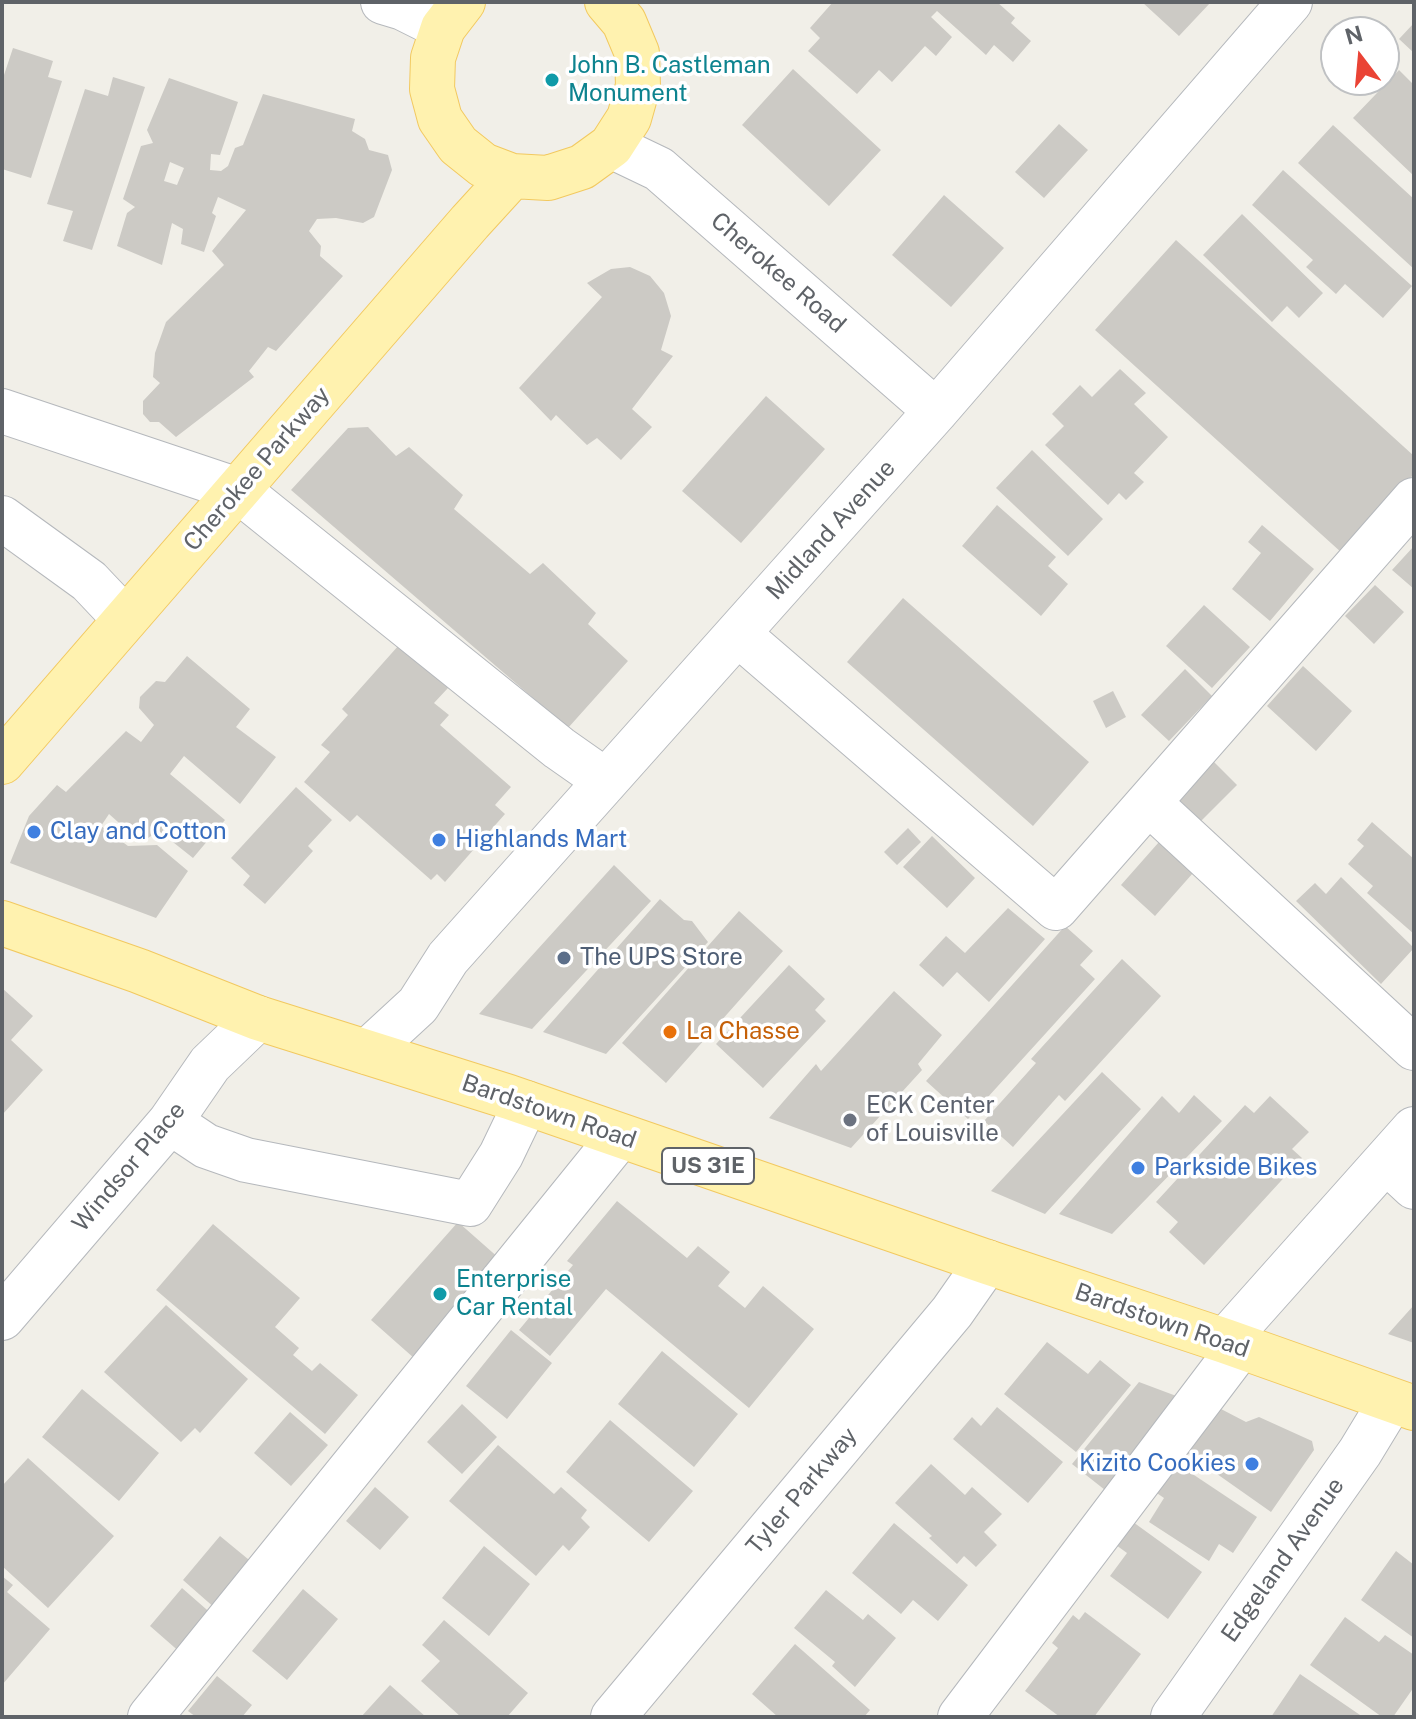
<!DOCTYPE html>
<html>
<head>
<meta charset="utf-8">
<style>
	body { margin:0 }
	#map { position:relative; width:1416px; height:1719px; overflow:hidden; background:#f1efe8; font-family:"Public Sans",sans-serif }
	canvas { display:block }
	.frame { position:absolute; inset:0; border:4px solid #5f6368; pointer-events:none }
	.north { position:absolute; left:1320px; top:16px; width:80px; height:80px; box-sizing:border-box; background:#fff; border:2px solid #bfc1c3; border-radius:50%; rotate:344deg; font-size:22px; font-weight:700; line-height:32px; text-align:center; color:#5f6368 }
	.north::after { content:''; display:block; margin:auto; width:28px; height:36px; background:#ea4335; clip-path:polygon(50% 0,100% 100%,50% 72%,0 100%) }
</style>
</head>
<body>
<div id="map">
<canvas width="1416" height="1719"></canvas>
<div class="frame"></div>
<div class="north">N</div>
</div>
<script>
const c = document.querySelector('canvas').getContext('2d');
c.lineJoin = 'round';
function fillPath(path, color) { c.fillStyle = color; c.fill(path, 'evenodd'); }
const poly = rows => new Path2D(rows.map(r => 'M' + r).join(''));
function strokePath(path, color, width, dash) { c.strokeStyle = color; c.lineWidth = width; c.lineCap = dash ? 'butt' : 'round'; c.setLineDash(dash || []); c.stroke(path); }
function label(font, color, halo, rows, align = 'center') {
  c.font = font + ' "Public Sans",sans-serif'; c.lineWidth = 7; c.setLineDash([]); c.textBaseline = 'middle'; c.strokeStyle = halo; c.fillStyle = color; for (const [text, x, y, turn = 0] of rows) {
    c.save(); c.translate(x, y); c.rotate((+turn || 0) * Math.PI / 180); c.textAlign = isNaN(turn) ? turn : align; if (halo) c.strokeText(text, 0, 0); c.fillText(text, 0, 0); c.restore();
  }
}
const building = poly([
	[833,2,997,2,1015,18,1011,23,1031,41,1013,62,994,45,986,55,937,11,931,17,952,37,936,56,925,46,892,82,879,70,857,94,808,51,820,38,810,28],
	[1142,2,1211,2,1179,36],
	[1414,23,1414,53,1399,39],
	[13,48,53,61,48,77,62,81,31,178,2,169,2,81],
	[793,69,881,150,829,206,742,125],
	[1399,70,1414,85,1414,176,1353,118],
	[113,77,145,87,92,250,63,241,73,211,47,204,85,89,108,96],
	[169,78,238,102,220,155,211,154,210,170,221,171,228,166,235,148,243,145,263,94,355,119,352,131,365,139,369,150,388,155,392,170,374,217,363,223,336,218,317,219,309,231,321,246,320,256,343,276,276,351,268,347,249,371,254,377,176,437,159,422,150,422,143,414,143,401,160,383,153,377,155,353,166,322,224,265,212,251,246,210,218,197,212,213,216,216,204,252,181,244,183,229,172,223,162,265,117,246,127,213,135,207,123,199,141,146,153,143,147,130],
	[170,162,184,168,177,185,164,181],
	[1059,124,1088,150,1044,198,1015,172],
	[1333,125,1414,199,1414,269,1298,163],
	[1283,170,1412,286,1383,318,1345,284,1336,294,1306,267,1313,260,1252,205],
	[944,195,1004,248,951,307,892,255],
	[1242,214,1323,293,1299,318,1287,306,1272,322,1203,255],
	[1176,240,1414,456,1414,474,1342,553,1095,330],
	[630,267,650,276,664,293,671,316,661,350,673,356,632,409,652,427,621,460,597,438,587,445,556,415,551,421,519,388,602,297,587,283,611,269],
	[1120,369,1146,393,1134,404,1168,437,1134,473,1144,482,1126,500,1119,493,1108,505,1045,445,1064,426,1052,414,1080,385,1092,397],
	[766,396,825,449,741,543,682,491],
	[368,427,396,456,409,447,463,495,454,509,530,574,543,563,596,613,588,624,628,661,568,728,291,490,348,428],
	[1032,450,1103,519,1068,556,996,488],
	[997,505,1056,557,1048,566,1068,584,1041,616,962,546],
	[1262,525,1314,569,1270,621,1232,589,1261,553,1248,542],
	[1414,546,1414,589,1392,570],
	[1375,585,1404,612,1374,644,1345,616],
	[903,598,1089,762,1033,826,847,662],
	[1204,605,1250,647,1212,688,1166,646],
	[399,645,448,688,434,703,449,715,440,725,511,787,495,805,505,814,445,882,437,874,431,880,357,815,350,822,304,782,330,752,321,745,348,715,342,709],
	[187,656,250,709,236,727,276,757,240,804,184,756,170,774,225,820,193,858,159,831,148,838,136,838,109,814,101,826,128,846,157,845,188,871,156,918,10,863,29,816,57,785,66,792,126,731,141,742,154,725,139,708,140,697,156,681,165,682],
	[1303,666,1352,711,1316,751,1267,706],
	[1185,669,1212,696,1169,741,1141,715],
	[1113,691,1126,717,1106,728,1093,701],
	[1212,760,1237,785,1200,822,1175,797],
	[296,787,332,820,308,846,313,851,265,904,243,885,250,876,231,858],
	[1372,822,1414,859,1414,934,1367,893,1373,886,1348,864,1364,846,1357,840],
	[908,828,921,842,897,865,884,852],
	[932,836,975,878,947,908,903,867],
	[1159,842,1193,873,1155,916,1121,885],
	[614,865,651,901,532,1029,479,1014],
	[1341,877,1414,948,1381,984,1296,901,1315,883,1326,894],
	[660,899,684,920,692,921,708,942,606,1054,543,1032],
	[1008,908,1045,939,989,1002,957,972,943,987,919,965,946,936,965,953],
	[739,911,783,951,666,1083,622,1043],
	[1065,926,1093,951,1080,965,1095,979,968,1119,926,1081],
	[1122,959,1161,996,1065,1101,1059,1095,1013,1147,984,1121,1036,1063,1031,1059],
	[789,965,825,999,815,1010,826,1021,763,1088,716,1044],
	[2,988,33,1016,11,1040,43,1070,2,1115],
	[894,991,942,1035,918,1064,922,1070,851,1148,769,1118,816,1064,821,1071],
	[1102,1072,1141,1109,1045,1214,991,1191],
	[1194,1095,1222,1121,1112,1234,1059,1214,1162,1096,1179,1113],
	[1270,1096,1309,1132,1292,1149,1302,1158,1204,1265,1169,1232,1178,1222,1156,1202,1245,1105,1254,1113],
	[617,1201,687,1258,698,1246,730,1272,718,1286,745,1308,763,1286,814,1329,749,1408,606,1289,550,1356,519,1330,573,1265,567,1261],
	[458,1222,509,1267,423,1366,371,1320],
	[213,1224,300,1298,275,1327,299,1348,293,1355,312,1371,320,1363,358,1395,325,1434,156,1290],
	[166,1305,248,1379,200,1433,195,1428,181,1442,104,1372],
	[1414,1305,1414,1343,1388,1334],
	[511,1330,552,1363,507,1419,466,1386],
	[1047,1342,1088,1374,1100,1360,1131,1385,1076,1452,1004,1394],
	[662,1351,738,1414,694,1467,618,1404],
	[1139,1382,1195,1403,1119,1501,1072,1464],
	[82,1389,159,1453,119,1501,42,1437],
	[462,1404,497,1437,462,1474,427,1442],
	[997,1407,1063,1462,1028,1503,953,1439,972,1417,981,1426],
	[1221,1409,1246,1422,1259,1417,1312,1441,1314,1450,1271,1512,1173,1443,1207,1425],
	[290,1412,328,1445,291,1486,254,1453],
	[610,1420,693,1491,649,1542,566,1472],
	[498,1445,554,1494,561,1487,587,1510,581,1518,590,1527,569,1551,563,1545,536,1576,449,1501],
	[1167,1457,1257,1517,1233,1553,1219,1544,1209,1561,1149,1522,1164,1498,1148,1487],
	[28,1458,114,1536,48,1608,2,1566,2,1486],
	[931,1464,965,1495,972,1487,1002,1514,984,1532,997,1545,976,1567,964,1556,957,1564,929,1538,932,1536,895,1503],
	[375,1487,409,1517,380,1550,346,1521],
	[1133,1522,1202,1572,1168,1619,1110,1576,1127,1553,1116,1545],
	[894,1523,968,1585,938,1621,913,1600,901,1614,852,1573],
	[220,1536,254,1564,216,1609,183,1580],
	[484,1546,530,1584,489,1636,442,1598],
	[1396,1551,1414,1565,1414,1638,1361,1600],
	[2,1576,13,1585,7,1592,50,1629,2,1685],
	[182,1588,214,1616,182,1654,150,1626],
	[303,1589,338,1619,287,1680,252,1651],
	[826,1590,863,1620,868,1614,896,1638,855,1687,832,1666,835,1662,794,1628],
	[1085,1612,1141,1654,1094,1717,1060,1717,1025,1691,1058,1648,1052,1643,1073,1615,1079,1620],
	[1345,1617,1379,1642,1385,1635,1414,1655,1414,1687,1393,1717,1382,1717,1310,1665],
	[444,1620,528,1693,507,1717,461,1717,421,1681,440,1661,422,1645],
	[795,1644,870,1710,864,1717,778,1717,752,1694],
	[1300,1674,1363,1717,1271,1717],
	[217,1676,252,1705,242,1717,196,1717,188,1711],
	[390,1685,426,1717,361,1717]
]);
const minor = poly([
	[383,2,403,8,443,28],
	[611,146,659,169,936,411],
	[2,411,238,490,559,748,606,781],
	[2,518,89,581,125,619],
	[738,634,1056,908,1414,500],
	[1149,803,1414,1048],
	[367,1052,418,1005,448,958,936,411,1290,2],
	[170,1122,206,1146,246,1160,470,1204,501,1155,526,1103],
	[1386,1161,1414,1187],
	[2,1318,170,1122,210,1064,258,1018],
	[1225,1341,1414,1129],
	[150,1717,620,1136],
	[613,1717,952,1312,987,1262],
	[960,1717,1240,1347],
	[1173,1717,1360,1452,1391,1401]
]);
const major = poly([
	[463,2,443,28,433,58,432,89,440,119,458,145,483,165,512,176,548,178,582,167,611,146,629,118,638,86,637,53,624,22,607,2],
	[2,762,470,222,512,176],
	[2,923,139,971,258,1018,509,1097,987,1262,1225,1341,1414,1408]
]);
const markers = [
	[552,80,8,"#0f9aa8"],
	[34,832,8,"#3f7fe0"],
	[439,840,8,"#3f7fe0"],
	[564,958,8,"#5c6f8a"],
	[670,1032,8,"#e8710a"],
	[850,1120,8,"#6b7280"],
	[1138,1168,8,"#3f7fe0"],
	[440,1294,8,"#0f9aa8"],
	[1252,1464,8,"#3f7fe0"]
];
const shields = [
	[708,1166,92]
];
const shieldNames = [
	["US 31E",708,1166]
];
const cultureNames = [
	["John B. Castleman",568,66],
	["Monument",568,94],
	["Enterprise",456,1280],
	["Car Rental",456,1308]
];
const streetNames = [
	["Cherokee Road",778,273,41],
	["Cherokee Parkway",257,469,-49],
	["Midland Avenue",831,530,-48],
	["Bardstown Road",549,1112,19],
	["Windsor Place",129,1167,-50],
	["Bardstown Road",1162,1321,19],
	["Tyler Parkway",802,1491,-50],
	["Edgeland Avenue",1283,1560,-55]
];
const shopNames = [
	["Clay and Cotton",50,832],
	["Highlands Mart",455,840],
	["Parkside Bikes",1154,1168],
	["Kizito Cookies",1236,1464,"right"]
];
const serviceNames = [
	["The UPS Store",580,958]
];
const foodNames = [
	["La Chasse",686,1032]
];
const worshipNames = [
	["ECK Center",866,1106],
	["of Louisville",866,1134]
];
fillPath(building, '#cccac5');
strokePath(minor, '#b5b8bc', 46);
strokePath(major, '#f2c960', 46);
strokePath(minor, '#fff', 44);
strokePath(major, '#fff2af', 44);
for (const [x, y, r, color] of markers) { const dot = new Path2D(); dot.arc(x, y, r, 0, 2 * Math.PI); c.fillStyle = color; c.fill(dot); strokePath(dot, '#fff', 3); }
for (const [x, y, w] of shields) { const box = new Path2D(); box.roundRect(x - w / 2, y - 18, w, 36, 6); c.fillStyle = '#fff'; c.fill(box); strokePath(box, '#5f6368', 2); }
label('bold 22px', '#5f6368', null, shieldNames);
label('24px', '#0d838f', '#fff', cultureNames, 'left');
label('24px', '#5f6368', '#fff', streetNames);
label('24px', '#366cbe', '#fff', shopNames, 'left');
label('24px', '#4e5e75', '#fff', serviceNames, 'left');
label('24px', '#c56008', '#fff', foodNames, 'left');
label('24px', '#5b616d', '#fff', worshipNames, 'left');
</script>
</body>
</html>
